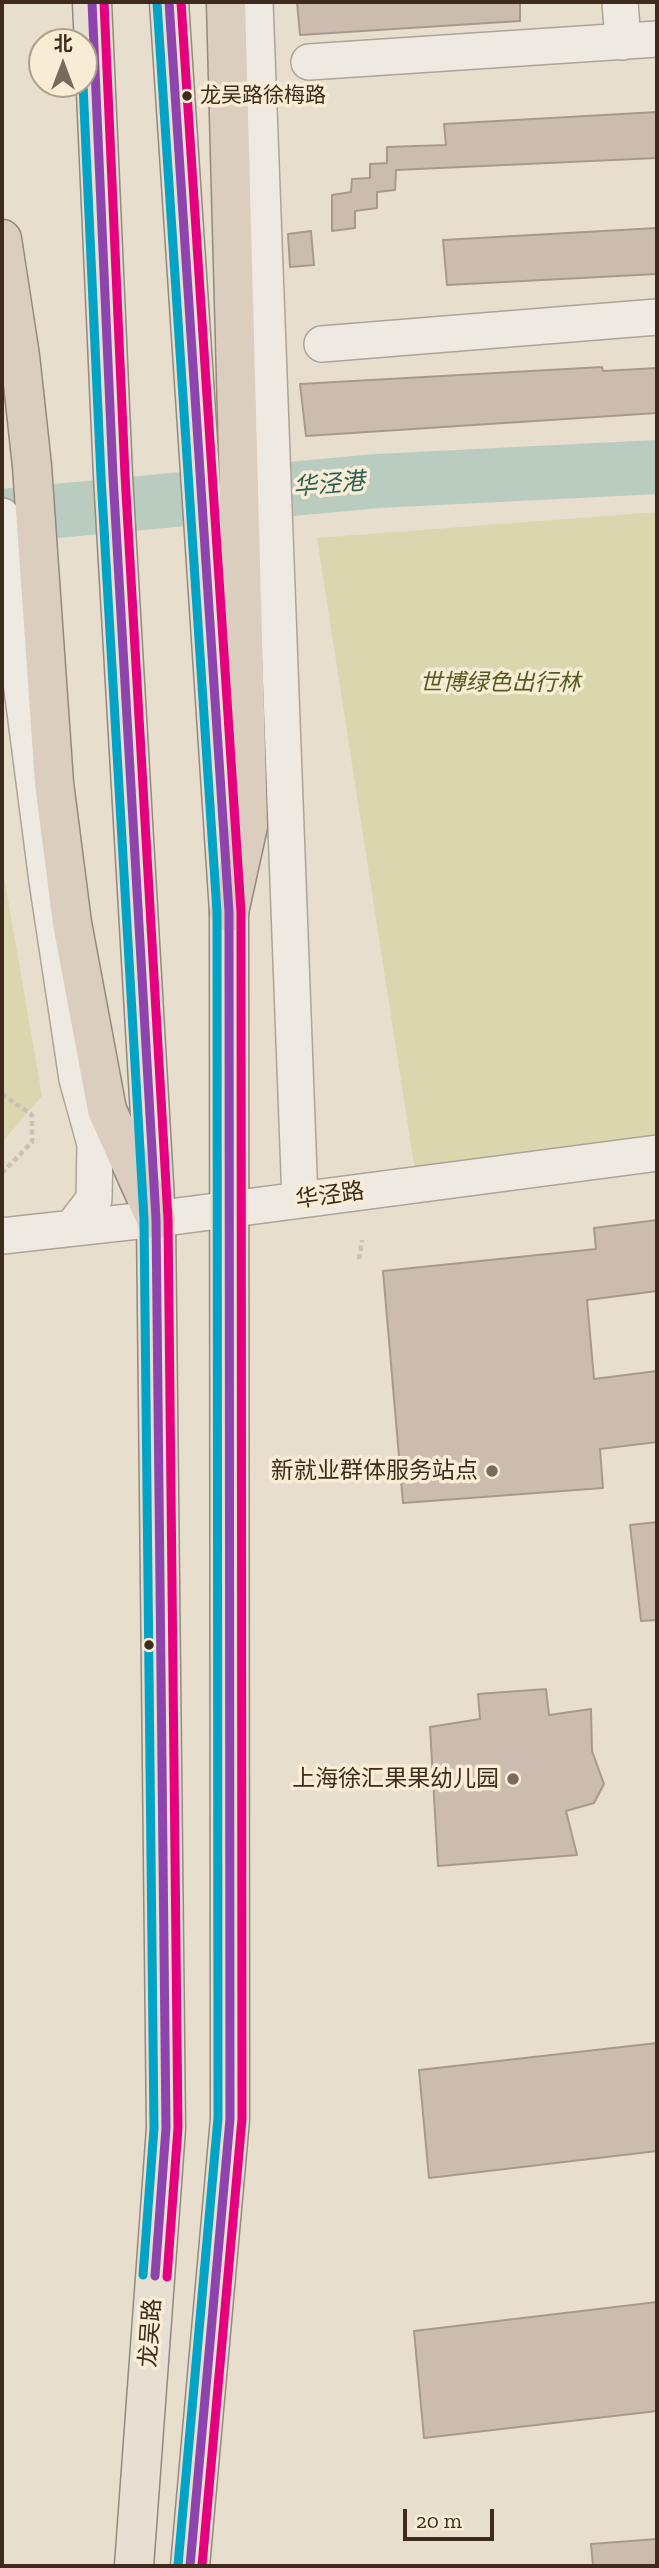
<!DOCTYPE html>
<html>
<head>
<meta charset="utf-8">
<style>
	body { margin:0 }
	#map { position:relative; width:659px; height:2568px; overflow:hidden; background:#e8dece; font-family:"Zilla Slab","Noto Sans SC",serif }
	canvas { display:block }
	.frame { position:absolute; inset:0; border:4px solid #3e2b1d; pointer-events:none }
	.north { position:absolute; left:28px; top:28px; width:70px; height:70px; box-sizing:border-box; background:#f9ecd4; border:2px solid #ae9f8b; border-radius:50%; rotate:0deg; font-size:19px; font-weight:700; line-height:28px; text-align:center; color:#3e2b1d }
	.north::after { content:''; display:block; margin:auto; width:24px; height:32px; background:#7a6a5b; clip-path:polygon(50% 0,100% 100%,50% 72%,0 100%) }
	.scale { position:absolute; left:403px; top:2509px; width:91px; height:32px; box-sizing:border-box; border:4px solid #3e2b1d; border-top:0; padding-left:9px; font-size:21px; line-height:24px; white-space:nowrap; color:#3e2b1d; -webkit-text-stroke:5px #f9ecd4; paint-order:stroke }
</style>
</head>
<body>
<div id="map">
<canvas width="659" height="2568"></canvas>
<div class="frame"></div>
<div class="north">北</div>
<div class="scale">20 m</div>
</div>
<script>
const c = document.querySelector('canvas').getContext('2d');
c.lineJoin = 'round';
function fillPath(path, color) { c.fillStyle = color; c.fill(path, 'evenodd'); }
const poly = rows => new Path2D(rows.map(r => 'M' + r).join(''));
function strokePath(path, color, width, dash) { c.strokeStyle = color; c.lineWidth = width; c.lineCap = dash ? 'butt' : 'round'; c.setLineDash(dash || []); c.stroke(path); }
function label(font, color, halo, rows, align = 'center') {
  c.font = font + ' "Zilla Slab","Noto Sans SC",serif'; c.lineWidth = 7; c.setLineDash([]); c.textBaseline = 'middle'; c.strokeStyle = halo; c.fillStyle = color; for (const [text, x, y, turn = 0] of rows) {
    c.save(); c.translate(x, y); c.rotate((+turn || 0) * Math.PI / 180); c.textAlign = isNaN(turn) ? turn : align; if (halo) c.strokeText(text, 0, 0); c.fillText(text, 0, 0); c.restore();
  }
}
const green = poly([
	[657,512,657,1150,417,1184,317,538],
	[2,865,42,1096,2,1142]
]);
const river = poly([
	[2,516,377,481,657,467]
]);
const building = poly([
	[297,2,520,2,520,21,300,35,297,2],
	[657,112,657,158,396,170,395,190,377,192,377,208,355,211,355,228,332,231,332,195,351,192,352,179,370,178,370,164,387,163,387,147,446,145,444,124,657,112],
	[657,228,657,274,447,285,443,240,657,228],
	[311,231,314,265,290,267,288,234,311,231],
	[602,367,603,371,657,368,657,413,306,436,300,384,602,367],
	[657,1220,657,1291,587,1300,594,1379,657,1371,657,1442,600,1449,603,1488,403,1503,383,1271,596,1249,594,1228,657,1220],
	[657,1522,657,1620,641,1621,630,1525,657,1522],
	[546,1689,549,1715,591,1709,592,1751,604,1784,594,1803,566,1811,577,1855,438,1866,430,1727,480,1719,478,1694,546,1689],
	[657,2043,657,2151,429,2178,419,2070,657,2043],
	[657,2302,657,2411,424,2438,414,2331,657,2302],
	[657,2539,657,2566,593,2566,591,2544,657,2539]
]);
const path = poly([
	[2,1094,32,1115,32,1142,2,1173],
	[359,1259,362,1240]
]);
const minor = poly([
	[255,2,300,1200],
	[620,2,623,42],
	[309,62,657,39],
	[322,344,657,317],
	[2,516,9,589,47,881,77,1079,95,1144,94,1199,72,1228],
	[2,1236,156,1219,657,1153]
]);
const major = poly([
	[92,2,113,476,156,1219,166,2128,134,2566],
	[169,2,229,912,230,2119,190,2566]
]);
const highway = poly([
	[226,2,248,826,229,912],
	[2,239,20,356,32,466,54,783,72,923,107,1110,156,1219]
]);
const bus1 = poly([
	[92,2,113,476,156,1219,166,2128,155,2276],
	[169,2,229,912,230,2119,190,2566]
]);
const bus2 = poly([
	[157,3,217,912,218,2118,178,2565],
	[83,84,101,477,144,1219,154,2128,143,2275]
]);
const bus3 = poly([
	[104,2,125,475,168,1219,178,2128,167,2277],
	[181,2,241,912,242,2119,202,2566]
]);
const markers = [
	[187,96,6,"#3e2b1d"],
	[492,1471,7,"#7a6a5b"],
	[149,1645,6,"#3e2b1d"],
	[513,1779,7,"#7a6a5b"]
];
const busNames = [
	["龙吴路徐梅路",200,96]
];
const parkNames = [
	["世博绿色出行林",500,683]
];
const streetNames = [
	["华泾路",330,1196,-8],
	["龙吴路",151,2333,-86]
];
const poiNames = [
	["新就业群体服务站点",478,1471],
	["上海徐汇果果幼儿园",499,1779]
];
const waterNames = [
	["华泾港",329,485,-5]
];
fillPath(green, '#dad7af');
strokePath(river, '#baccc0', 54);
fillPath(building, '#ccbcaf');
strokePath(building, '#a9998d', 2);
strokePath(minor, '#aea397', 38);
strokePath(major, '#93897e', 41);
strokePath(highway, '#93897e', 41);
strokePath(path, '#c9c1b7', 4.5, [5, 3.5]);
strokePath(minor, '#efeae1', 35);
strokePath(major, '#e7dfd1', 38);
strokePath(highway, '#dbcebf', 38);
strokePath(bus1, '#8e44ad', 9);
strokePath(bus2, '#03a3c5', 9);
strokePath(bus3, '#e5007d', 9);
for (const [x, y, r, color] of markers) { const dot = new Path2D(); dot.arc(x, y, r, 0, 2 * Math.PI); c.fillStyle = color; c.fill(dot); strokePath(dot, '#f9ecd4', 2.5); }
label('21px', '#3e2b1d', '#f9ecd4', busNames, 'left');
label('italic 23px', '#525d22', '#f9ecd4', parkNames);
label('23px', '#3e2b1d', '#f9ecd4', streetNames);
label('23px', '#3e2b1d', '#f9ecd4', poiNames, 'right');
label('italic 24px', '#2b5f58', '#f9ecd4', waterNames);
</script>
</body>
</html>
